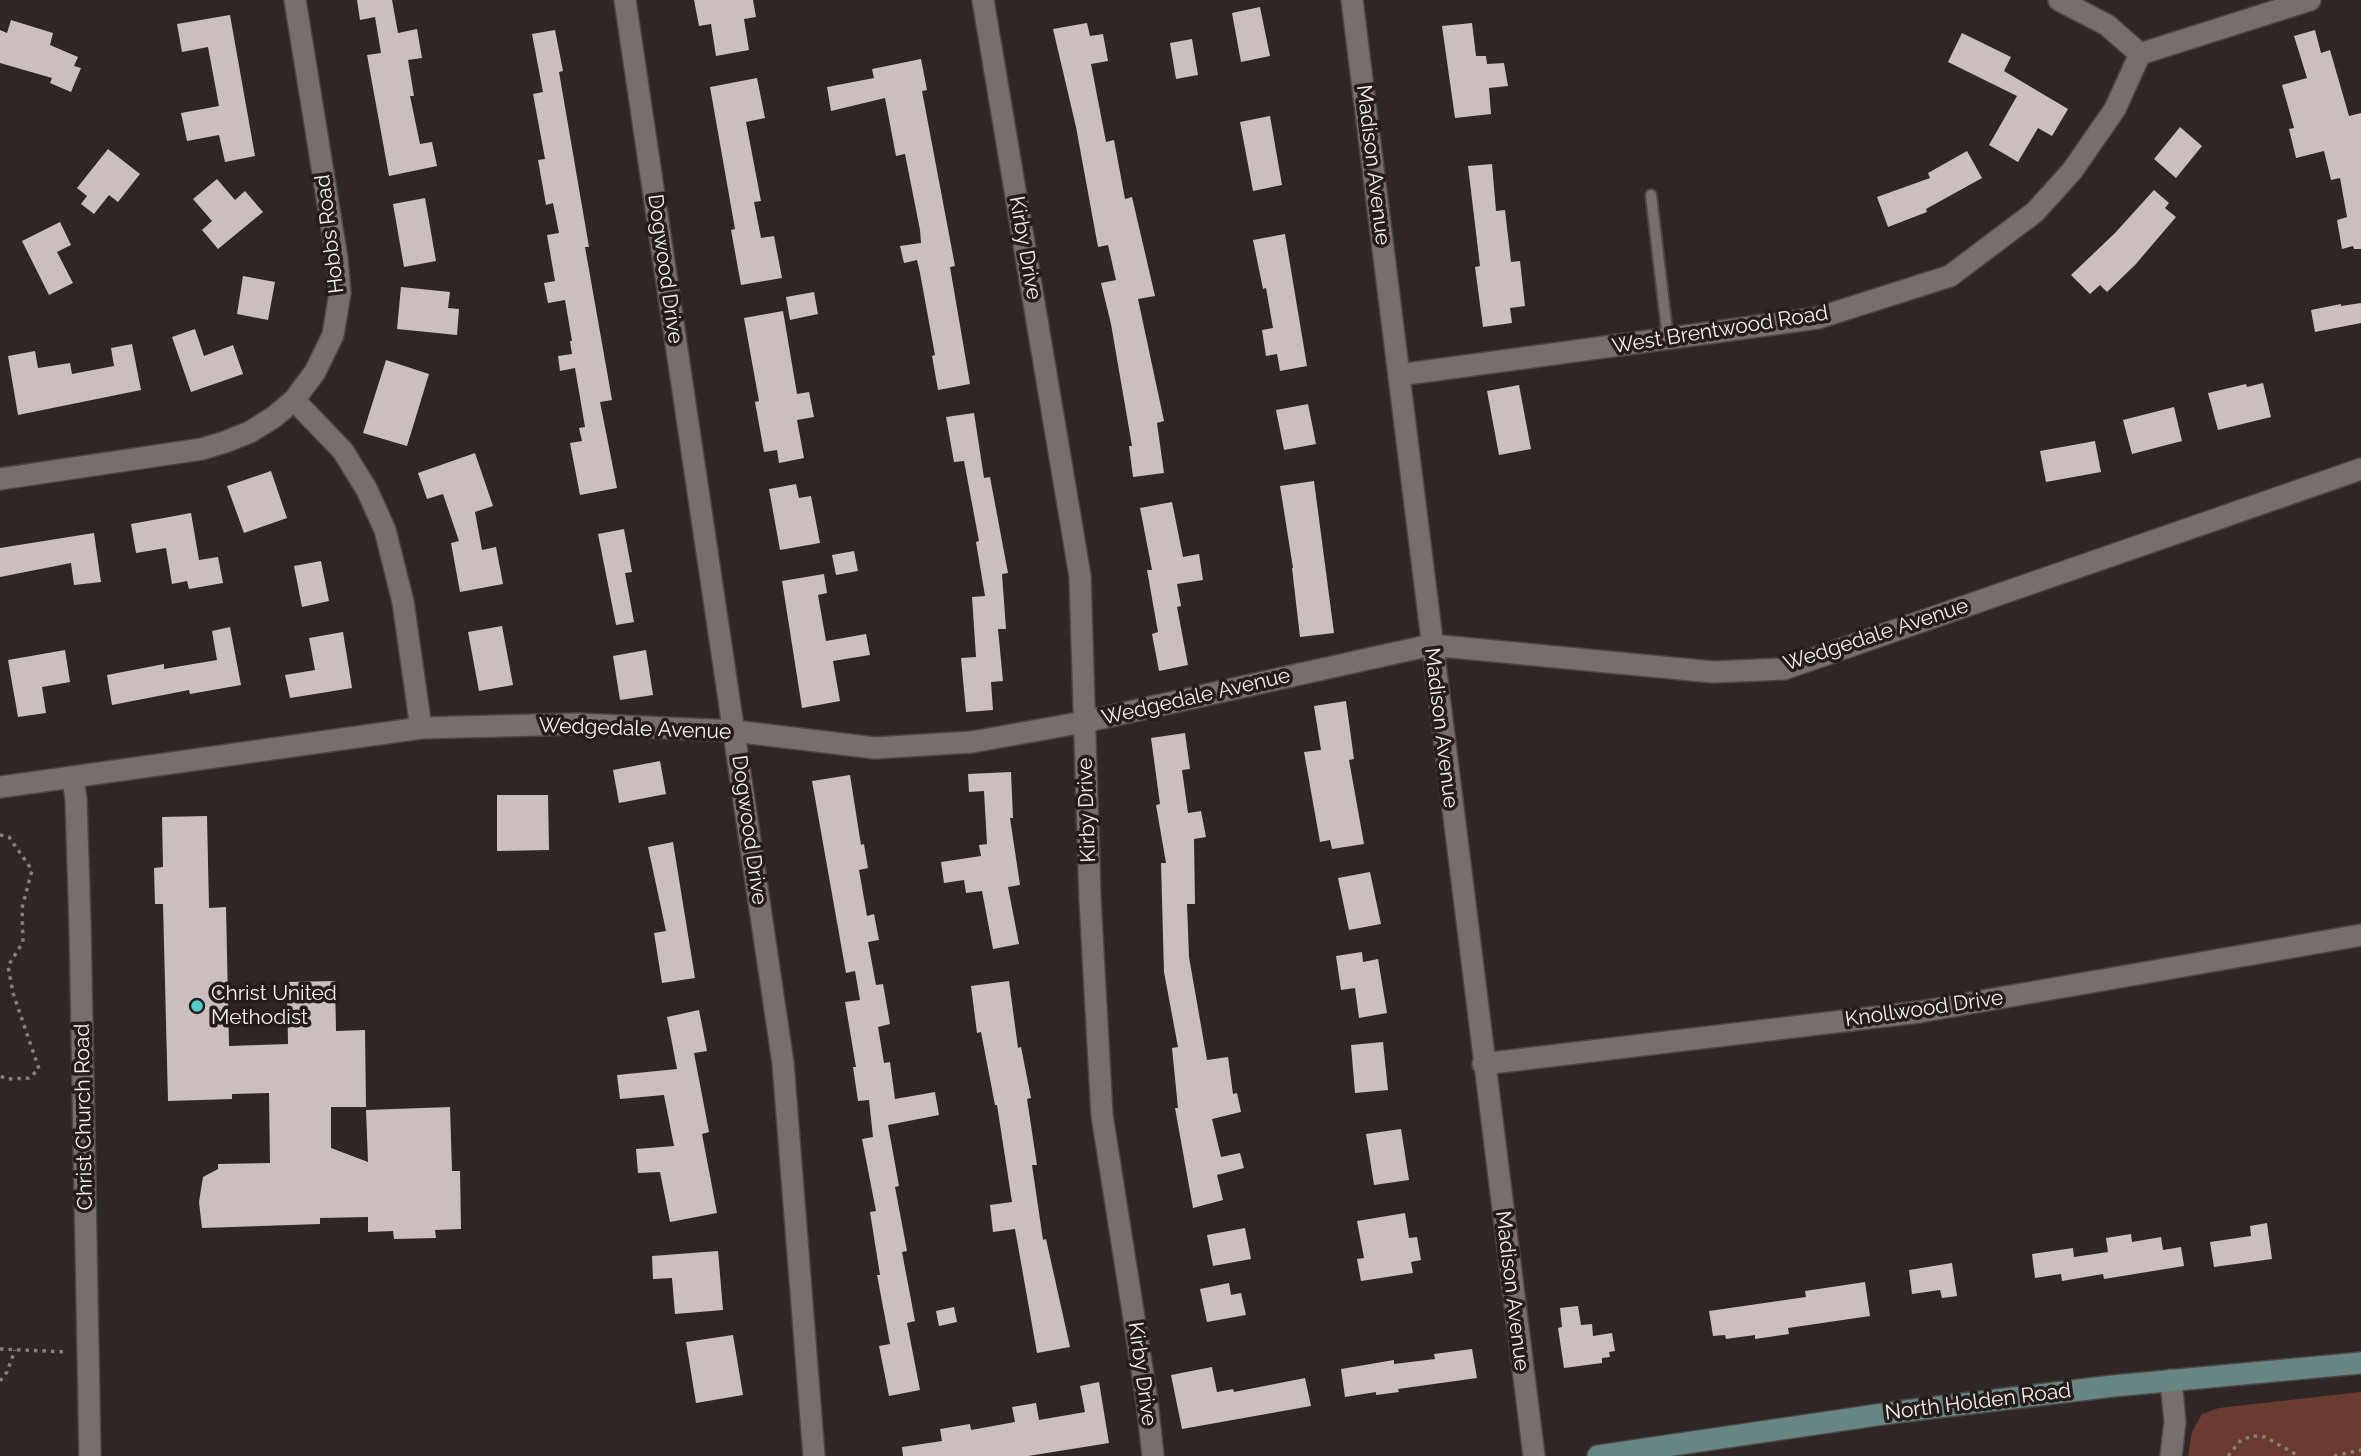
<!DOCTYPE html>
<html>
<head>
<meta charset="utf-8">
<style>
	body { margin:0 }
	canvas { display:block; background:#2f2725 }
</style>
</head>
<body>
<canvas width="2361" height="1456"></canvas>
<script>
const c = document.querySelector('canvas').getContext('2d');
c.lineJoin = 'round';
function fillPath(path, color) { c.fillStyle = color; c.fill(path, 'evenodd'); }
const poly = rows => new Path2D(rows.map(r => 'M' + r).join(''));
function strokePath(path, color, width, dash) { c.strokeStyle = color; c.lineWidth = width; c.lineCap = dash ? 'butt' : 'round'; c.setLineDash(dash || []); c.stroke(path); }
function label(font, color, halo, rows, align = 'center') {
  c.font = font + ' Raleway,sans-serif'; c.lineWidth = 7; c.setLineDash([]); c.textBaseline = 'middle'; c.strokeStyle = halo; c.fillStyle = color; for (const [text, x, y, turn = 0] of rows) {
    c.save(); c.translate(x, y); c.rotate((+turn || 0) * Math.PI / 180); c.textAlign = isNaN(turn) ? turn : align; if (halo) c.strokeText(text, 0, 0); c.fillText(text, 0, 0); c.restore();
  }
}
const green = poly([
	[2361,1392,2361,1456,2188,1456,2192,1432,2202,1414,2219,1408]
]);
const building = poly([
	[357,0,392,0,398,33,417,29,422,58,408,60,414,96,410,96,420,144,432,142,437,166,389,176,367,55,381,53,375,17,360,20],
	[694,0,753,0,756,17,744,19,749,50,716,56,711,24,699,26],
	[1260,7,1270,56,1241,62,1232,13],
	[230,15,255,156,225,162,219,135,187,141,181,113,219,106,208,47,182,52,177,24],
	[11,20,53,33,50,45,78,57,74,66,81,68,71,92,50,83,52,78,0,63,0,30,7,33],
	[1087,23,1090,36,1103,34,1108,61,1091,64,1106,142,1114,140,1125,199,1132,197,1155,296,1138,299,1164,421,1157,423,1164,473,1133,477,1129,446,1132,446,1111,324,1101,283,1116,280,1108,245,1098,247,1076,127,1053,29],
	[1472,23,1476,56,1486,56,1487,64,1504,63,1508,86,1489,88,1491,114,1455,118,1442,26],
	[555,30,563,71,559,72,589,247,585,247,612,400,600,402,617,488,580,495,570,443,582,441,579,428,585,427,575,368,560,371,558,356,572,354,570,341,572,341,565,300,548,303,544,283,555,281,547,235,559,233,553,203,546,205,538,160,545,159,533,94,543,92,532,34],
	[2315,30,2321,53,2330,50,2349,116,2361,113,2361,249,2354,249,2353,246,2342,249,2337,220,2347,217,2340,178,2331,180,2324,151,2296,158,2289,129,2294,128,2282,85,2307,78,2294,36],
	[1962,33,2011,57,2004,71,2068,109,2052,136,2038,128,2018,162,1989,145,2017,96,1948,62],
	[1192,39,1198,75,1176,79,1170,43],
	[921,59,927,90,922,91,955,266,950,267,970,384,938,390,932,356,935,355,920,273,917,260,904,263,900,246,921,243,920,230,905,154,896,156,885,98,831,111,827,87,874,78,872,69],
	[757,78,765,118,746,122,761,201,754,202,761,238,774,236,782,278,741,285,731,230,735,229,710,87],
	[1270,116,1282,185,1253,191,1240,122],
	[2180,127,2202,146,2176,178,2154,159],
	[108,149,140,174,118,202,109,195,94,214,81,204,87,196,77,188],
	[1967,151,1982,178,1926,209,1927,212,1888,227,1877,197,1930,178,1928,173],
	[1492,164,1496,211,1505,210,1511,262,1520,261,1525,306,1510,308,1512,323,1483,327,1475,267,1480,266,1468,166],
	[217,179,235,200,245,191,263,212,218,249,202,230,212,221,193,199],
	[2154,190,2169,203,2165,208,2176,217,2135,265,2107,292,2100,285,2090,294,2071,275,2115,233],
	[425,198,436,261,404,267,393,204],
	[60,222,71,245,57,252,73,283,49,295,22,241],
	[1285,234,1307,366,1280,371,1277,354,1266,356,1262,330,1273,328,1266,288,1263,289,1253,240],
	[243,276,275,282,268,320,237,314],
	[401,287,450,292,448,308,459,309,457,335,397,329],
	[814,292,818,314,790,320,786,297],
	[2361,303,2361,323,2315,332,2311,310,2341,304,2341,306],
	[783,311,797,394,809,392,814,417,797,420,804,458,779,463,777,450,764,452,755,402,759,401,744,318],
	[195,329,204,356,233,345,243,374,191,392,172,337],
	[132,344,141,390,18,415,8,356,35,351,38,368,70,363,72,374,114,366,111,348],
	[386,360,429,374,407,446,363,433],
	[2263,383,2271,417,2218,430,2208,393,2246,384,2247,387],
	[1519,385,1531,449,1499,455,1487,391],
	[1308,404,1316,444,1284,450,1276,410],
	[2174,407,2182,441,2132,454,2123,420],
	[974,413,984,478,990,477,1008,573,1002,574,1006,629,998,629,1003,681,991,682,993,710,966,712,961,658,976,657,972,597,985,596,976,542,979,541,964,461,954,462,946,417],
	[2095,441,2101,472,2046,482,2040,451],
	[475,453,493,506,475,512,482,550,496,547,503,584,460,592,451,543,459,541,443,494,427,499,418,473],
	[271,471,287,518,244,533,227,486],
	[1314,481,1334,633,1300,637,1292,568,1293,568,1280,486],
	[796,484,799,498,811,496,820,543,780,550,769,489],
	[1172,502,1183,557,1199,554,1203,580,1177,584,1181,606,1177,607,1188,665,1159,671,1152,634,1158,632,1147,570,1152,570,1140,508],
	[191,513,199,560,218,557,223,583,189,589,187,581,172,584,166,548,136,553,131,524],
	[624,529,632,572,625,573,634,622,616,625,598,534],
	[94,533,101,582,74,585,71,563,0,577,0,548],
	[854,551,858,571,836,575,832,555],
	[321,561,329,601,302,607,294,566],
	[824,574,827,593,818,595,826,641,866,634,870,655,833,661,840,701,802,708,782,581],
	[502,626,513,685,479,691,468,632],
	[230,627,241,685,190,694,189,690,112,705,107,675,164,664,164,669,217,660,212,631],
	[343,632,352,688,290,698,285,675,315,670,309,638],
	[65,650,70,682,42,687,46,713,18,717,8,660],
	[646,650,653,695,620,700,613,656],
	[1346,701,1354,759,1349,760,1364,844,1332,849,1330,840,1320,842,1304,752,1321,750,1314,706],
	[1185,733,1190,769,1182,770,1188,813,1201,811,1206,837,1194,839,1195,904,1187,904,1189,957,1207,1060,1228,1057,1233,1094,1237,1093,1241,1112,1212,1119,1221,1157,1240,1153,1244,1168,1217,1175,1223,1200,1193,1208,1175,1108,1178,1108,1172,1048,1178,1047,1164,972,1161,863,1166,863,1156,805,1160,804,1151,738],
	[660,761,666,794,619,803,613,770],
	[1011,772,1013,818,1010,818,1020,885,1008,887,1019,944,993,949,982,891,966,893,964,880,944,883,941,862,981,856,979,845,987,844,984,791,969,792,968,774],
	[850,775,861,845,864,844,868,868,859,870,867,916,874,914,879,940,868,942,876,985,883,984,890,1024,878,1027,884,1063,890,1062,895,1099,935,1092,939,1115,888,1125,899,1186,895,1187,907,1251,902,1252,915,1321,907,1323,920,1390,889,1396,879,1346,890,1344,877,1275,880,1275,870,1212,876,1211,862,1139,873,1137,869,1100,858,1101,853,1067,856,1067,845,1002,860,1000,855,971,846,973,812,781],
	[497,795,548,795,549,850,497,851],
	[207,816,209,908,226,907,229,1046,288,1044,287,982,335,981,336,1031,365,1030,366,1107,331,1107,331,1148,368,1162,366,1110,450,1107,452,1171,460,1171,461,1229,435,1230,436,1238,394,1239,393,1231,368,1232,368,1217,320,1218,320,1224,202,1228,199,1202,203,1177,218,1169,218,1164,270,1163,269,1093,232,1094,232,1099,168,1101,163,904,155,904,154,868,163,867,162,817],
	[673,842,695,978,662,983,654,933,666,931,648,847],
	[1370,872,1381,924,1349,930,1338,878],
	[1362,952,1363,962,1378,959,1387,1013,1359,1018,1355,988,1341,990,1336,956],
	[1009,981,1018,1048,1021,1047,1031,1098,1027,1099,1037,1165,1032,1165,1043,1240,1046,1239,1070,1347,1037,1353,1015,1229,993,1232,990,1205,1012,1202,997,1105,995,1105,981,1032,977,1033,971,986],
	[699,1010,707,1051,694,1053,709,1132,702,1134,717,1213,670,1222,660,1172,638,1173,636,1149,674,1146,664,1095,620,1099,617,1075,677,1069,667,1017],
	[1383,1042,1388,1090,1355,1093,1351,1045],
	[1401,1129,1409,1180,1374,1185,1366,1134],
	[1405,1213,1409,1238,1417,1237,1421,1260,1411,1262,1413,1273,1361,1281,1357,1259,1364,1258,1357,1221],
	[2267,1223,2272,1259,2214,1267,2210,1242,2251,1236,2250,1226],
	[1245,1228,1251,1259,1213,1266,1207,1235],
	[2131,1234,2132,1242,2161,1237,2163,1250,2181,1247,2184,1266,2104,1279,2103,1274,2062,1281,2061,1274,2035,1278,2032,1254,2073,1248,2074,1257,2108,1252,2106,1238],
	[718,1251,723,1310,675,1314,672,1278,653,1279,652,1256],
	[1952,1263,1957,1296,1942,1298,1940,1290,1912,1294,1909,1270],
	[1865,1282,1870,1316,1788,1328,1789,1334,1755,1339,1755,1335,1726,1339,1725,1335,1713,1336,1709,1311,1806,1297,1805,1291],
	[1229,1283,1231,1295,1241,1293,1246,1315,1207,1322,1200,1289],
	[1578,1306,1581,1325,1592,1324,1593,1336,1612,1333,1615,1351,1609,1352,1610,1357,1602,1358,1602,1363,1564,1368,1558,1328,1562,1327,1560,1308],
	[954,1307,957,1322,939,1326,936,1311],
	[733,1335,743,1395,696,1403,686,1342],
	[1472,1349,1477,1378,1398,1389,1399,1392,1376,1395,1376,1392,1345,1397,1341,1369,1394,1360,1394,1364,1435,1359,1434,1354],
	[1212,1367,1217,1392,1233,1389,1234,1392,1305,1378,1311,1406,1182,1429,1171,1375],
	[1099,1382,1109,1443,1028,1456,903,1456,902,1447,942,1441,940,1429,970,1424,971,1430,1015,1422,1012,1407,1036,1403,1039,1420,1085,1412,1080,1386]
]);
const path = poly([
	[0,835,9,837,32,870,22,908,23,942,8,966,13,993,39,1069,29,1078,8,1079,0,1076],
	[0,1349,68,1352],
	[0,1381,7,1372,15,1350],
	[2228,1456,2241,1440,2253,1436,2265,1437,2299,1456],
	[2334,1456,2361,1450]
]);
const lane = poly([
	[1651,195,1668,339]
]);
const street = poly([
	[625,0,783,1063,814,1456],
	[983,0,1080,576,1090,899,1102,1115,1147,1401,1153,1456],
	[1352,0,1534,1456],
	[2059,0,2107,25,2140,54],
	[2140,54,2310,0],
	[1399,375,1818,318,1950,276,2035,212,2072,171,2115,109,2140,54],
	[294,400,343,451,367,490,385,530,403,602,421,728],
	[0,479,202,449,225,442,250,432,274,417,294,400,315,372,333,335,340,293,337,259,295,0],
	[73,778,76,799,80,925,90,1456],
	[0,787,421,728,577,724,734,731,875,748,972,742,1084,722,1431,645,1713,672,1784,669,2361,469],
	[1483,1064,1919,1012,2361,935],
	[2171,1380,2175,1422,2171,1456]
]);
const secondary = poly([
	[1598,1456,1897,1412,2113,1386,2361,1363]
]);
const markers = [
	[197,1006,7,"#52cdcd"]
];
const streetNames = [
	["Madison Avenue",1373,165,83],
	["Hobbs Road",330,234,-97],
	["Kirby Drive",1025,248,80],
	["Dogwood Drive",665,269,82],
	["West Brentwood Road",1720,330,-9],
	["Wedgedale Avenue",1876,635,-18],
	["Wedgedale Avenue",1196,697,-13],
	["Madison Avenue",1441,728,83],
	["Wedgedale Avenue",635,729,2],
	["Kirby Drive",1087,810,-92],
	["Dogwood Drive",749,830,82],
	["Knollwood Drive",1924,1009,-8],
	["Christ Church Road",84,1117,-91],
	["Madison Avenue",1512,1291,83],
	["Kirby Drive",1142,1374,82],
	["North Holden Road",1978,1402,-7]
];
const poiNames = [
	["Christ United",211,994],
	["Methodist",211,1018]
];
fillPath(green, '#6b3b2f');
fillPath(building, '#cabfbd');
strokePath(lane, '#4c4644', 14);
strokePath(street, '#4c4644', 24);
strokePath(secondary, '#4c4644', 24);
strokePath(path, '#857f7d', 3.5, [3.5, 5]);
strokePath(lane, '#786f6c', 10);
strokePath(street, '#786f6c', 21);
strokePath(secondary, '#668583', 21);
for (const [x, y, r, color] of markers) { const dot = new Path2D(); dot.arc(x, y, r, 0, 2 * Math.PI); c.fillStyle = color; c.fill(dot); strokePath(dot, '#251d1b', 2.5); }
label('21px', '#f4efed', '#251d1b', streetNames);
label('21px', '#f4efed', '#251d1b', poiNames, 'left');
</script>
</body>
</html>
